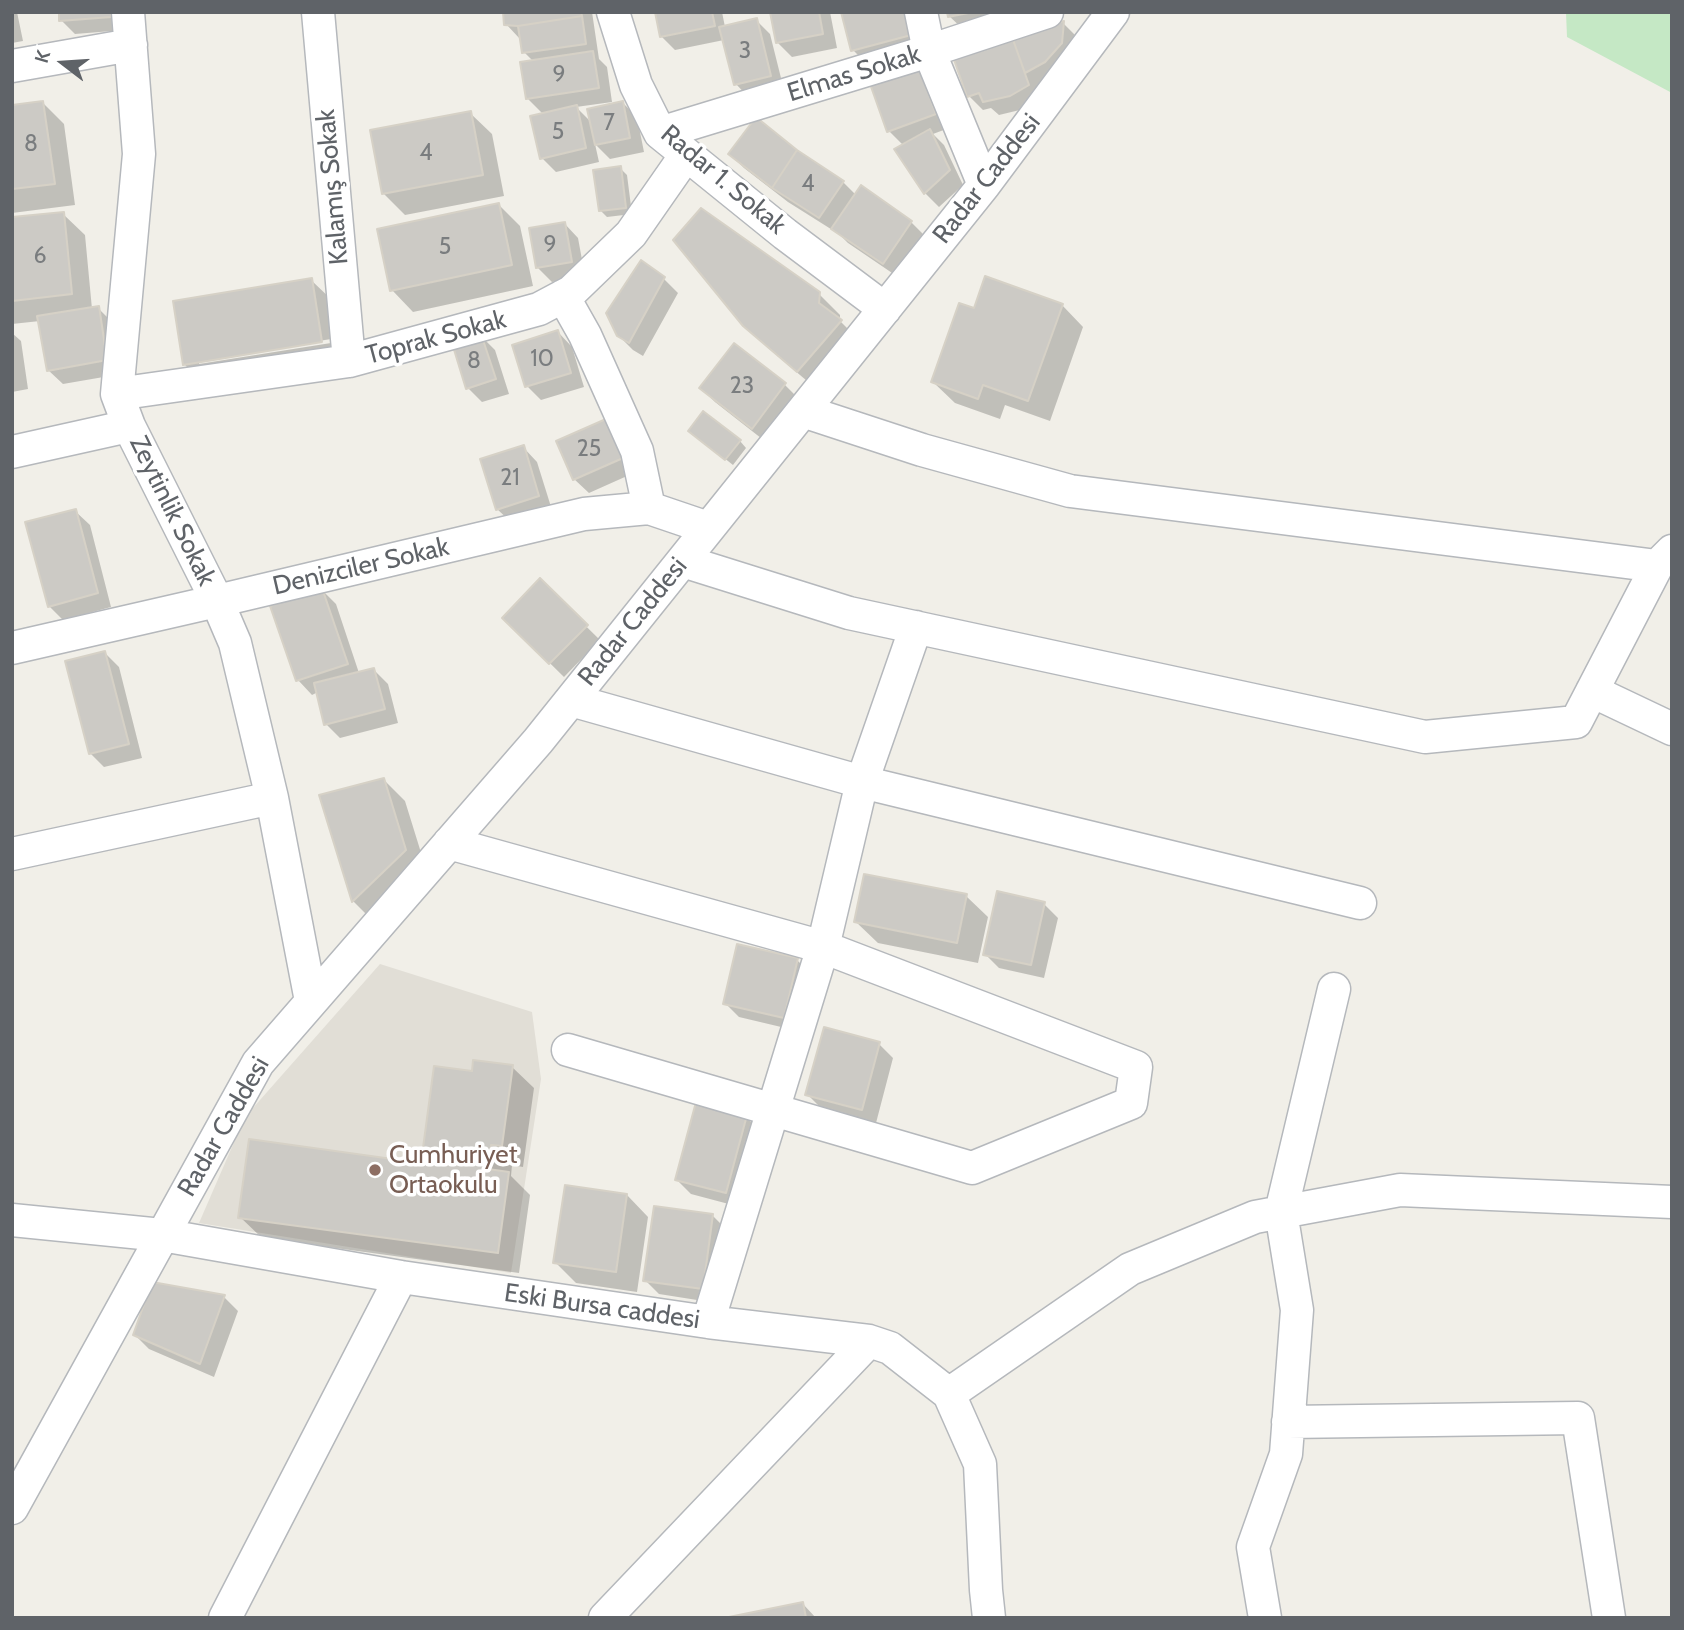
<!DOCTYPE html>
<html>
<head>
<meta charset="utf-8">
<style>
	body { margin:0 }
	#map { position:relative; width:1684px; height:1630px; overflow:hidden; background:#f1efe8; font-family:Cabin,sans-serif }
	canvas { display:block }
	.frame { position:absolute; inset:0; border:14px solid #5f6368; pointer-events:none }
	.north { position:absolute; left:28px; top:28px; width:70px; height:70px; -webkit-text-stroke:5px #fff; paint-order:stroke; rotate:287deg; font-size:19px; font-weight:700; line-height:28px; text-align:center; color:#5f6368 }
	.north::after { content:''; display:block; margin:auto; width:24px; height:32px; background:#5f6368; clip-path:polygon(50% 0,100% 100%,50% 72%,0 100%) }
</style>
</head>
<body>
<div id="map">
<canvas width="1684" height="1630"></canvas>
<div class="frame"></div>
<div class="north">K</div>
</div>
<script>
const c = document.querySelector('canvas').getContext('2d');
c.lineJoin = 'round';
function fillPath(path, color) { c.fillStyle = color; c.fill(path, 'evenodd'); }
const poly = rows => new Path2D(rows.map(r => 'M' + r).join(''));
function strokePath(path, color, width, dash) { c.strokeStyle = color; c.lineWidth = width; c.lineCap = dash ? 'butt' : 'round'; c.setLineDash(dash || []); c.stroke(path); }
function label(font, color, halo, rows, align = 'center') {
  c.font = font + ' Cabin,sans-serif'; c.lineWidth = 7; c.setLineDash([]); c.textBaseline = 'middle'; c.strokeStyle = halo; c.fillStyle = color; for (const [text, x, y, turn = 0] of rows) {
    c.save(); c.translate(x, y); c.rotate((+turn || 0) * Math.PI / 180); c.textAlign = isNaN(turn) ? turn : align; if (halo) c.strokeText(text, 0, 0); c.fillText(text, 0, 0); c.restore();
  }
}
const education = poly([
	[380,964,532,1012,541,1079,511,1273,199,1223,245,1117]
]);
const green = poly([
	[1566,12,1672,12,1672,93,1567,37]
]);
const shadow = poly([
	[12,12,17,12,23,41,12,43],
	[60,12,123,12,124,30,75,34,61,20],
	[505,12,592,12,599,59,607,67,612,102,576,107,592,123,623,103,637,117,644,152,610,159,595,144,599,162,556,172,542,158,544,115,527,98,533,61,524,52,520,39,506,24],
	[656,12,722,12,725,27,756,20,770,34,784,90,750,99,736,84,724,40,675,50,661,36],
	[772,12,830,12,837,48,792,57,778,43],
	[918,12,928,48,867,64,853,50],
	[949,12,1014,12,964,30,949,16],
	[1063,23,1077,37,1024,109,999,115,991,108,983,110,969,96,954,55],
	[917,65,931,79,949,128,933,134,944,145,963,185,939,207,925,193,904,146,889,131],
	[43,103,64,124,75,205,12,213,12,107],
	[470,113,492,134,504,196,405,215,383,193],
	[796,151,843,182,856,195,911,222,925,236,898,277,848,243,835,230,834,231,788,202,744,168,730,154],
	[620,168,627,175,632,214,607,217,600,210],
	[499,205,520,226,533,286,413,312,392,290],
	[63,214,85,235,92,309,98,308,112,322,121,374,63,384,48,370,40,321,12,324,12,219],
	[564,223,578,238,585,276,552,282,538,268],
	[664,279,678,293,643,356,633,350,618,335],
	[311,280,333,301,343,363,206,386,184,364],
	[331,339,331,343,199,364,199,361],
	[818,293,840,315,840,321,862,343,820,392,767,347,744,324],
	[1062,305,1083,327,1050,421,1005,405,1000,419,955,403,933,382,975,310],
	[558,332,572,347,584,387,541,400,527,386],
	[12,333,21,341,28,389,12,392],
	[481,336,495,350,509,394,482,402,468,388],
	[734,345,785,385,799,399,766,442,715,402,701,388],
	[605,421,636,472,589,493,574,479],
	[690,431,740,441,746,448,733,465],
	[523,447,537,462,552,510,512,523,497,509],
	[75,511,90,525,111,607,63,620,49,606],
	[540,581,600,640,564,677,504,618],
	[322,590,336,604,359,673,374,670,388,684,398,723,340,738,326,724,318,692,312,695,298,680],
	[105,653,119,667,142,758,104,767,90,753],
	[384,780,405,801,427,872,374,922,353,901,321,796],
	[966,896,988,917,978,963,878,943,856,922],
	[1044,904,1058,918,1044,978,999,968,985,954],
	[797,960,811,974,798,1031,739,1017,725,1003],
	[879,1044,893,1058,876,1123,821,1108,807,1094],
	[512,1067,534,1088,523,1167,512,1165,511,1176,530,1195,519,1273,262,1238,240,1217,422,1165,474,1073],
	[746,1117,760,1131,740,1207,691,1194,677,1180],
	[627,1195,648,1217,637,1292,576,1283,555,1262],
	[713,1216,727,1230,716,1303,659,1294,645,1280],
	[224,1297,238,1311,214,1377,149,1349,135,1335],
	[803,1604,816,1618,733,1618]
]);
const building = poly([
	[59,12,111,12,111,17,59,21,59,12],
	[503,12,581,12,582,16,518,26,504,25,503,12],
	[655,12,712,12,715,26,660,37,655,12],
	[770,12,819,12,823,34,776,43,770,12],
	[841,12,909,12,915,34,851,51,841,12],
	[947,12,973,12,948,17,947,12],
	[582,16,586,44,522,53,518,26,582,16],
	[757,18,771,76,734,85,719,27,757,18],
	[1064,21,1062,43,1045,62,1025,73,1011,34,1064,21],
	[1011,34,1029,85,1010,96,983,102,979,93,967,97,952,54,1011,34],
	[593,51,599,88,526,99,520,62,593,51],
	[917,63,936,114,887,132,869,81,917,63],
	[43,101,55,184,12,189,12,105,43,101],
	[623,101,630,138,595,145,587,109,623,101],
	[577,105,586,148,540,159,530,116,577,105],
	[471,111,483,175,382,194,370,130,471,111],
	[756,117,797,150,772,188,728,154,756,117],
	[930,129,950,170,924,194,894,149,930,129],
	[797,150,844,181,819,218,772,188,797,150],
	[621,166,626,208,599,211,593,170,621,166],
	[861,185,912,221,883,264,831,229,861,185],
	[499,203,512,265,390,291,377,229,499,203],
	[701,208,820,292,819,303,842,320,797,372,743,326,673,240,701,208],
	[64,212,72,294,12,301,12,217,64,212],
	[565,222,572,262,536,268,529,228,565,222],
	[641,260,665,277,629,343,617,336,606,313,641,260],
	[985,276,1063,304,1028,401,983,385,978,399,931,382,959,303,974,308,985,276],
	[312,278,322,342,183,365,173,301,312,278],
	[99,306,107,360,47,371,37,316,99,306],
	[558,330,571,373,525,387,512,345,558,330],
	[481,334,496,379,466,389,452,343,481,334],
	[734,343,786,383,752,429,699,388,734,343],
	[703,411,741,440,725,460,688,431,703,411],
	[606,419,623,458,573,480,556,441,606,419],
	[524,445,539,496,496,510,480,459,524,445],
	[76,509,98,593,48,607,25,522,76,509],
	[540,578,588,625,549,664,502,618,540,578],
	[322,588,348,664,296,681,270,606,322,588],
	[105,651,129,744,89,754,65,661,105,651],
	[374,668,385,709,324,725,314,683,374,668],
	[384,778,406,850,352,902,319,795,384,778],
	[864,874,967,894,957,943,854,922,864,874],
	[997,891,1045,902,1031,965,983,955,997,891],
	[737,944,798,958,784,1018,723,1004,737,944],
	[824,1027,880,1042,862,1110,805,1095,824,1027],
	[473,1060,513,1065,502,1146,491,1145,488,1169,509,1172,498,1253,238,1218,249,1139,421,1163,434,1066,472,1071,473,1060],
	[696,1102,747,1115,726,1193,675,1180,696,1102],
	[565,1185,627,1194,616,1272,553,1263,565,1185],
	[654,1206,713,1214,703,1289,643,1281,654,1206],
	[152,1282,225,1295,200,1364,133,1335,152,1282],
	[803,1602,806,1618,724,1618,803,1602]
]);
const street = poly([
	[128,12,139,154,117,394,129,426,217,601,235,643,272,798,311,1001],
	[318,12,349,361],
	[613,12,636,85,660,133,785,234,885,309],
	[921,12,929,51,984,185],
	[12,66,131,45],
	[660,133,929,51,1047,12],
	[563,296,585,335,637,451,649,508],
	[117,394,349,361,539,309,571,292,631,234,686,155],
	[803,411,922,450,1070,491,1657,566],
	[12,452,129,426],
	[683,561,849,613,1425,737,1576,722,1657,566,1672,551],
	[12,648,217,601,584,514,649,508,708,528],
	[1592,691,1672,729],
	[571,700,862,782,1360,903],
	[449,843,823,947,1136,1067,1131,1103,972,1168,568,1050],
	[12,854,272,798],
	[12,1220,162,1235,401,1277,708,1322,869,1341,890,1348,949,1394,980,1464,986,1590,989,1618],
	[708,1322,823,947,862,782,916,627],
	[949,1394,1130,1269,1255,1217,1400,1190,1672,1202],
	[1288,1422,1578,1418,1609,1618],
	[12,1508,258,1063,538,741,984,185,1113,12],
	[225,1618,401,1277],
	[605,1618,869,1341],
	[1265,1618,1253,1547,1286,1454,1297,1310,1281,1212,1334,989]
]);
const markers = [
	[375,1170,7,"#8d6e63"]
];
const numberNames = [
	["3",745,51],
	["9",559,75],
	["7",609,123],
	["5",558,132],
	["8",31,144],
	["4",426,153],
	["4",808,184],
	["9",550,245],
	["5",445,247],
	["6",40,256],
	["10",542,359],
	["8",474,361],
	["23",742,386],
	["25",589,449],
	["21",510,478]
];
const streetNames = [
	["Elmas Sokak",854,74,-17],
	["Radar Caddesi",987,179,-52],
	["Radar 1. Sokak",723,180,40],
	["Kalamış Sokak",333,187,-95],
	["Toprak Sokak",436,338,-15],
	["Zeytinlik Sokak",172,511,64],
	["Denizciler Sokak",361,567,-13],
	["Radar Caddesi",633,622,-51],
	["Radar Caddesi",224,1127,-60],
	["Eski Bursa caddesi",602,1307,8]
];
const educationNames = [
	["Cumhuriyet",389,1155],
	["Ortaokulu",389,1185]
];
fillPath(education, '#e1ded6');
fillPath(green, '#c5e8c5');
fillPath(shadow, '#0003');
fillPath(building, '#cccac5');
strokePath(building, '#d6d1c6', 2);
strokePath(street, '#b5b8bc', 35);
strokePath(street, '#fff', 32);
for (const [x, y, r, color] of markers) { const dot = new Path2D(); dot.arc(x, y, r, 0, 2 * Math.PI); c.fillStyle = color; c.fill(dot); strokePath(dot, '#fff', 2.5); }
label('23px', '#7a7d7f', null, numberNames);
label('26px', '#5f6368', '#fff', streetNames);
label('26px', '#785e54', '#fff', educationNames, 'left');
</script>
</body>
</html>
